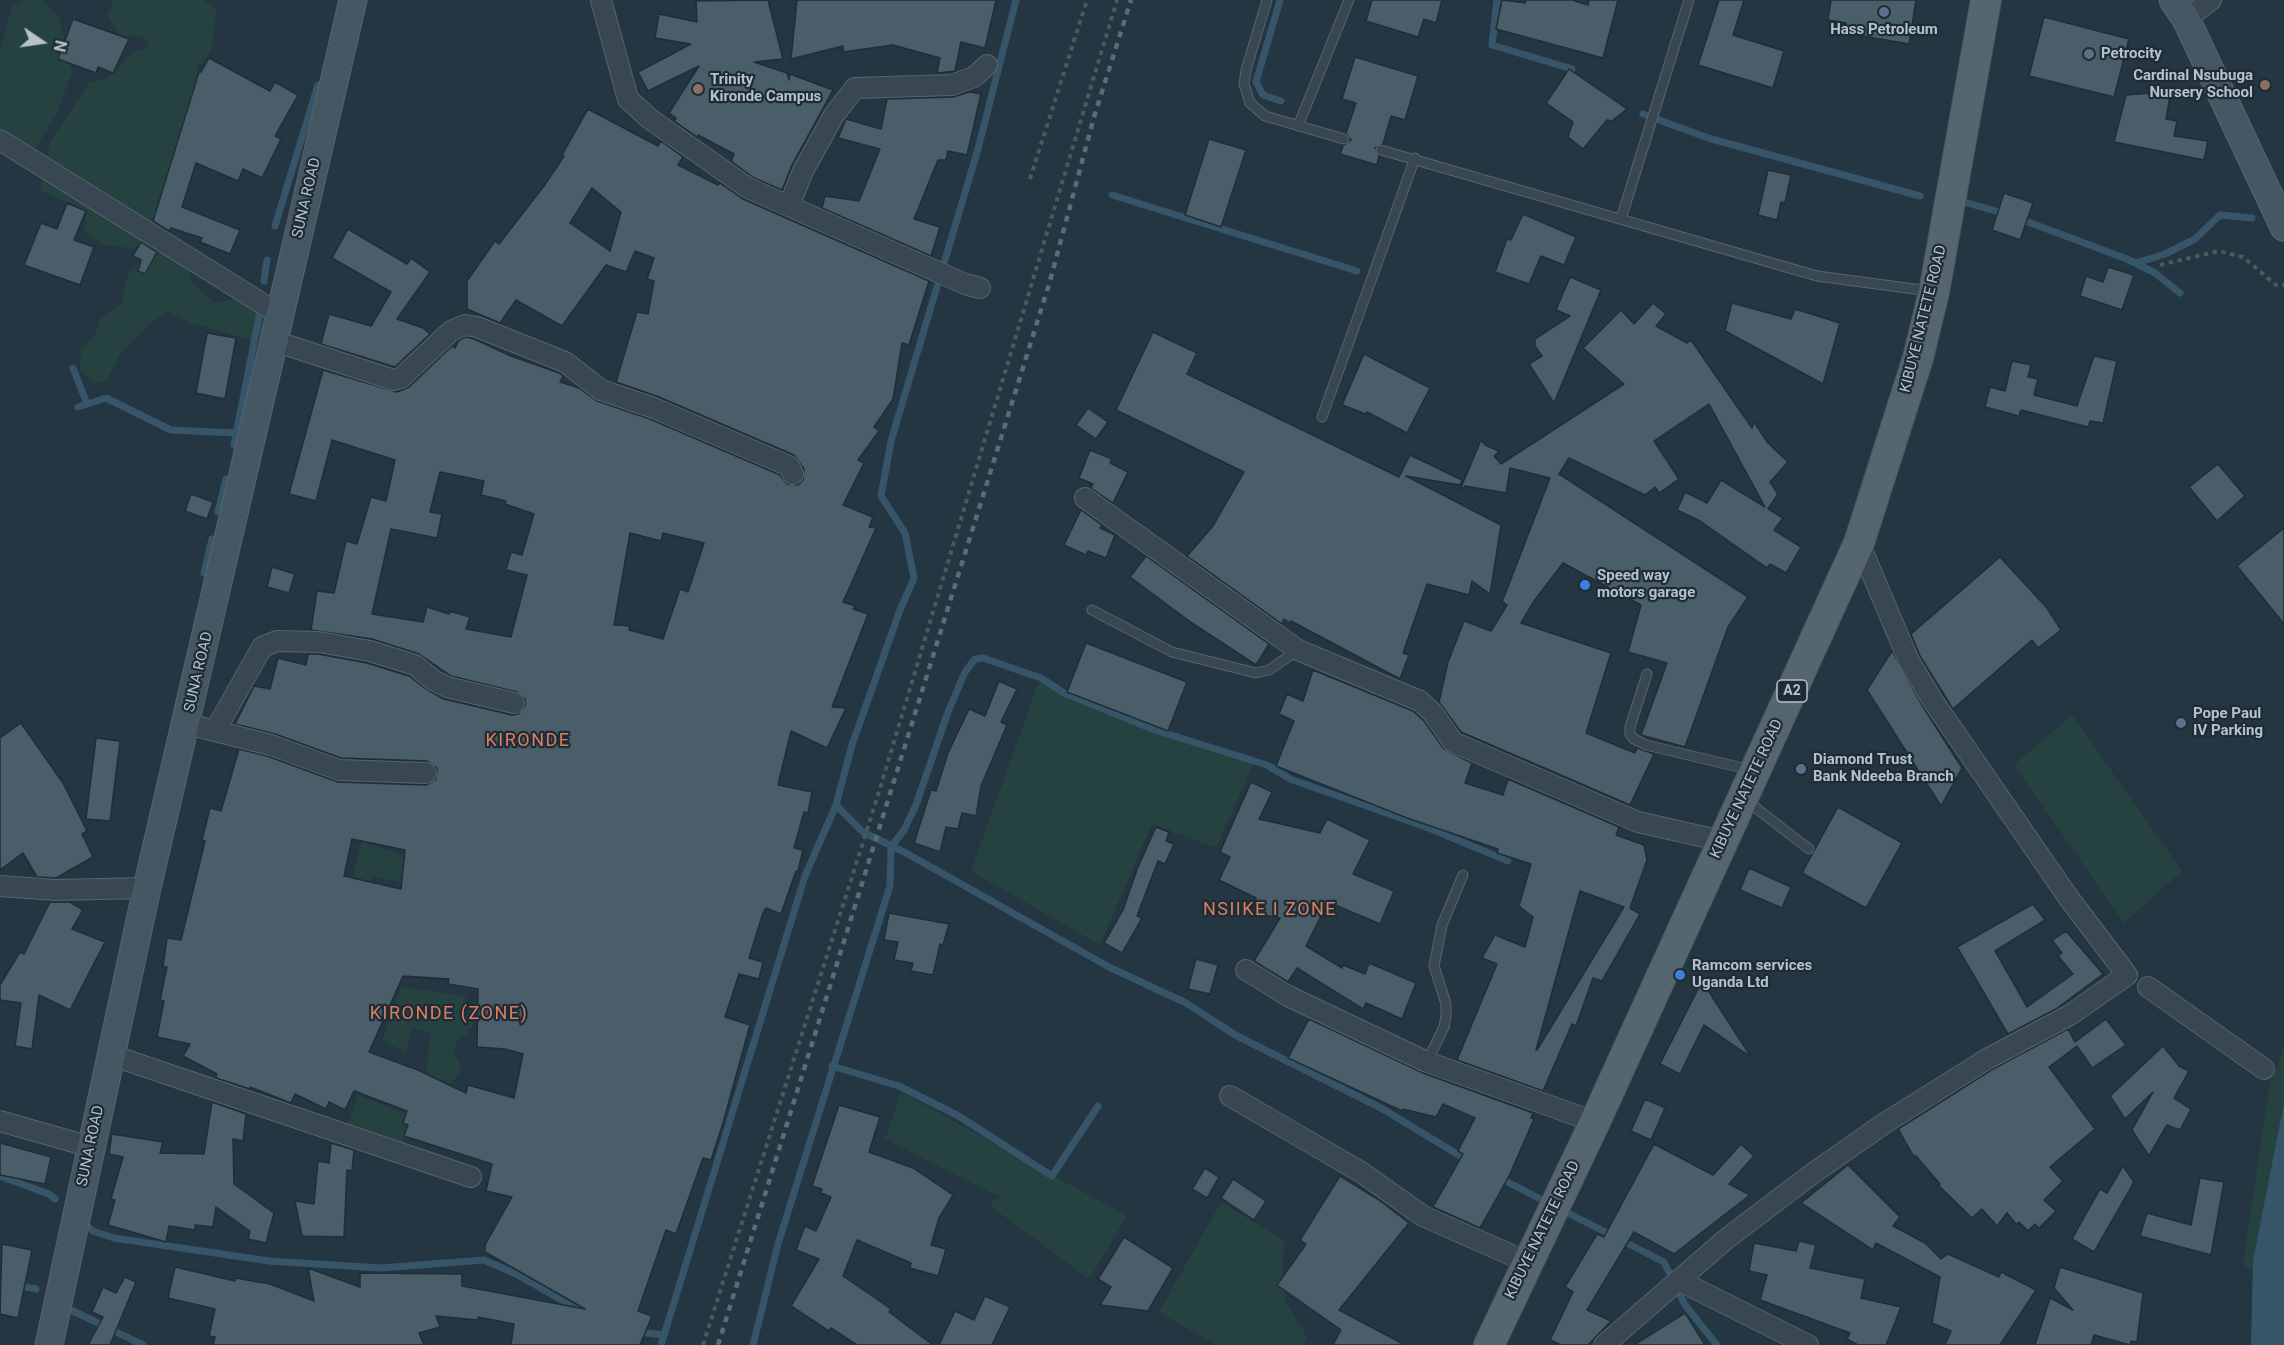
<!DOCTYPE html>
<html>
<head>
<meta charset="utf-8">
<style>
	body { margin:0 }
	#map { position:relative; width:2284px; height:1345px; overflow:hidden; background:#243641; font-family:Roboto,sans-serif }
	canvas { display:block }
	.north { position:absolute; left:12px; top:12px; width:60px; height:60px; -webkit-text-stroke:4px #1d2c36; paint-order:stroke; rotate:103deg; font-size:16px; font-weight:700; line-height:24px; text-align:center; color:#b5c2cb }
	.north::after { content:''; display:block; margin:auto; width:21px; height:27px; background:#b5c2cb; clip-path:polygon(50% 0,100% 100%,50% 72%,0 100%) }
</style>
</head>
<body>
<div id="map">
<canvas width="2284" height="1345"></canvas>
<div class="north">N</div>
</div>
<script>
const c = document.querySelector('canvas').getContext('2d');
c.lineJoin = 'round';
function fillPath(path, color) { c.fillStyle = color; c.fill(path, 'evenodd'); }
const poly = rows => new Path2D(rows.map(r => 'M' + r).join(''));
function strokePath(path, color, width, dash) { c.strokeStyle = color; c.lineWidth = width; c.lineCap = dash ? 'butt' : 'round'; c.setLineDash(dash || []); c.stroke(path); }
function label(font, color, halo, rows, align = 'center') {
  c.font = font + ' Roboto,sans-serif'; c.lineWidth = 4.5; c.setLineDash([]); c.textBaseline = 'middle'; c.strokeStyle = halo; c.fillStyle = color; for (const [text, x, y, turn = 0] of rows) {
    c.save(); c.translate(x, y); c.rotate((+turn || 0) * Math.PI / 180); c.textAlign = isNaN(turn) ? turn : align; if (halo) c.strokeText(text, 0, 0); c.fillText(text, 0, 0); c.restore();
  }
}
const green = poly([
	[25,0,43,0,59,16,72,73,56,115,37,146,16,158,0,149,0,52,12,6],
	[114,0,203,0,216,9,211,52,198,66,193,107,162,211,152,239,132,248,104,245,84,232,86,211,40,190,50,143,89,83,108,78,133,52,149,47,145,37,119,35,107,15],
	[168,247,183,257,193,283,215,303,244,296,267,310,264,335,252,340,191,323,167,311,149,325,120,354,106,382,92,383,80,369,81,348,93,338,102,317,123,303,124,286,131,268],
	[1039,681,1253,764,1216,848,1152,824,1100,945,971,871],
	[2072,715,2182,871,2124,923,2014,765],
	[362,841,410,858,397,905,402,884,398,881,372,877,368,893,350,887],
	[401,987,466,996,463,1012,476,1019,465,1036,457,1040,454,1054,462,1069,441,1096,420,1091,427,1068,430,1032,412,1028,405,1053,383,1040],
	[2284,1048,2284,1103,2253,1273,2243,1263,2269,1089],
	[901,1092,1127,1216,1089,1279,989,1205,1000,1197,885,1139],
	[358,1095,408,1115,404,1142,348,1124],
	[1221,1202,1285,1241,1282,1266,1286,1303,1307,1337,1303,1345,1216,1345,1159,1312]
]);
const water = poly([
	[2284,1103,2284,1345,2251,1345,2253,1261]
]);
const stream = poly([
	[1280,0,1256,82,1263,95,1281,101],
	[1497,0,1492,45,1572,69],
	[1643,114,1708,138,1920,196],
	[1112,195,1357,271],
	[1964,202,2006,214],
	[2020,219,2127,259,2155,273,2180,293],
	[275,226,318,85],
	[2136,263,2165,254,2195,239,2220,215,2252,218],
	[264,281,267,260],
	[73,368,87,404],
	[78,407,106,398,171,430,236,433],
	[234,445,260,312],
	[218,512,226,479],
	[204,573,212,539],
	[836,805,863,832,906,853,1109,967,1186,1003,1237,1036,1381,1108,1467,1160],
	[832,1066,899,1086,957,1115,1052,1176,1098,1106],
	[0,1176,49,1194,55,1199],
	[1498,1177,1550,1204],
	[1562,1210,1664,1262,1685,1305,1717,1345],
	[84,1223,93,1231,114,1238,269,1261,381,1268,484,1260,516,1274,581,1311],
	[0,1282,36,1289],
	[71,1310,143,1345],
	[636,1332,664,1335],
	[661,1345,805,876,836,805,852,745,900,610,914,578,905,533,881,496,891,441,978,149,1016,0],
	[753,1345,778,1244,890,886,891,847,904,830,916,805,948,712,965,672,975,659,983,658,1041,678,1064,693,1155,730,1267,765,1290,779,1426,827,1508,861]
]);
const building = poly([
	[768,0,783,59,754,62,787,73,789,80,790,74,833,90,792,165,782,190,754,178,731,161,734,154,698,135,697,137,674,121,676,118,669,113,699,66,648,91,638,72,691,44,655,38,659,14,697,22,696,1,768,0],
	[797,0,996,0,985,48,961,42,955,71,937,73,940,58,893,45,843,52,843,46,791,59,797,0],
	[1372,0,1442,0,1436,23,1424,19,1418,37,1366,21,1372,0],
	[1502,0,1525,3,1526,0,1572,0,1588,5,1589,0,1618,0,1603,58,1496,29,1502,0],
	[1719,0,1744,0,1733,35,1784,51,1773,88,1698,65,1719,0],
	[1831,0,1916,0,1909,44,1845,33,1846,23,1828,20,1831,0],
	[2044,17,2129,39,2114,97,2029,76,2044,17],
	[73,19,129,39,113,73,98,67,96,73,58,59,73,19],
	[1355,57,1418,76,1405,120,1391,116,1383,144,1375,148,1379,156,1377,165,1340,154,1343,146,1351,140,1346,133,1356,103,1342,99,1355,57],
	[209,58,270,91,275,82,298,95,275,136,281,139,262,178,243,169,238,181,196,163,182,207,240,230,230,254,200,242,202,238,171,228,169,231,153,221,199,72,201,72,209,58],
	[1569,69,1627,109,1612,121,1607,120,1583,149,1568,137,1573,122,1546,103,1569,69],
	[969,92,981,94,967,155,948,151,946,160,938,160,914,219,940,227,931,256,822,208,825,196,859,201,880,149,838,138,846,119,881,129,887,99,953,97,969,92],
	[2151,93,2170,96,2166,119,2177,121,2174,136,2208,141,2204,160,2114,142,2126,95,2151,93],
	[588,109,658,146,661,141,683,157,678,165,718,185,720,183,743,199,929,281,909,345,902,343,893,399,874,427,879,431,858,460,864,463,843,505,873,517,869,527,876,528,843,602,855,606,853,609,868,614,832,707,846,708,827,748,791,731,778,785,812,792,808,813,804,812,794,848,803,850,798,871,796,871,781,914,766,908,763,913,749,958,763,962,759,979,739,974,725,1017,750,1025,723,1123,711,1160,703,1158,676,1234,666,1230,638,1311,652,1316,640,1345,511,1345,514,1324,478,1317,478,1320,436,1316,440,1327,419,1333,424,1345,213,1345,215,1337,209,1336,215,1309,168,1298,175,1267,235,1281,235,1278,270,1284,314,1301,308,1268,360,1287,360,1273,462,1274,462,1286,585,1309,485,1252,485,1245,512,1197,486,1191,492,1164,404,1136,408,1125,403,1123,407,1111,354,1091,345,1110,329,1102,326,1109,295,1094,291,1103,250,1087,250,1089,216,1078,217,1074,183,1056,190,1044,157,1037,164,1001,160,1000,167,967,163,967,167,938,181,940,205,841,202,840,210,808,221,811,239,749,267,756,338,782,426,785,436,779,437,768,427,761,341,758,275,734,235,724,254,686,270,689,278,658,306,665,308,654,318,654,367,663,409,676,426,689,444,699,512,715,518,714,525,706,525,699,517,692,451,676,419,654,372,639,311,630,317,591,334,593,346,541,357,544,371,497,386,501,395,460,332,440,316,501,289,494,323,370,397,392,409,387,452,346,455,348,459,340,466,337,474,339,511,356,559,373,563,376,560,382,579,388,597,401,650,419,780,475,787,484,798,485,803,480,804,469,794,455,659,397,616,382,637,312,648,314,654,281,647,279,654,258,635,251,626,272,606,265,562,326,516,300,500,323,467,309,467,281,495,241,499,244,544,186,564,156,562,155,588,109],
	[592,188,621,212,610,251,570,223,592,188],
	[440,472,484,481,481,495,506,501,505,504,534,514,522,555,511,552,506,570,527,575,511,637,466,629,470,617,449,611,449,614,427,607,423,622,372,614,391,529,437,538,442,514,430,512,440,472],
	[630,533,661,541,663,533,704,543,688,592,680,589,663,639,629,630,630,626,614,625,630,533],
	[352,839,405,850,401,889,344,876,352,839],
	[403,976,449,979,448,984,478,989,477,1047,505,1049,523,1054,514,1098,468,1085,466,1093,418,1070,369,1052,403,976],
	[1209,139,1246,150,1221,227,1185,215,1209,139],
	[1768,170,1791,175,1785,203,1781,202,1777,220,1758,215,1768,170],
	[2004,193,2033,203,2020,240,1992,230,2004,193],
	[67,203,86,211,74,240,94,247,80,285,24,265,41,223,57,229,67,203],
	[1523,214,1576,237,1564,265,1541,256,1529,284,1495,272,1507,239,1511,240,1523,214],
	[348,229,407,264,411,258,430,272,397,319,423,328,430,334,395,367,321,344,329,314,371,326,391,292,332,258,348,229],
	[141,242,157,252,145,274,138,271,141,260,133,256,141,242],
	[2108,267,2134,275,2122,310,2080,296,2086,276,2103,282,2108,267],
	[1570,277,1601,290,1554,403,1529,364,1542,356,1535,346,1535,339,1570,316,1556,310,1570,277],
	[1653,303,1666,314,1656,326,1687,343,1691,340,1752,428,1754,422,1768,443,1788,462,1770,482,1778,494,1768,509,1783,518,1774,530,1801,547,1786,573,1770,564,1767,568,1700,521,1677,510,1685,492,1707,503,1721,480,1765,507,1709,404,1654,441,1679,479,1659,493,1655,487,1645,495,1569,458,1559,474,1748,597,1728,627,1685,747,1641,735,1667,663,1628,652,1641,605,1563,563,1534,601,1521,623,1611,653,1586,733,1635,753,1637,748,1654,754,1630,805,1461,732,1439,702,1448,662,1464,621,1491,631,1507,605,1502,602,1550,478,1510,468,1506,493,1465,486,1460,490,1481,440,1485,445,1499,451,1494,456,1501,464,1624,384,1583,348,1621,310,1634,324,1653,303],
	[1732,303,1791,319,1795,309,1840,323,1823,384,1725,331,1732,303],
	[1153,332,1197,353,1187,374,1399,477,1410,455,1462,480,1460,485,1406,476,1501,525,1490,594,1472,581,1469,595,1427,584,1403,653,1409,655,1400,679,1291,621,1290,623,1284,619,1282,624,1187,556,1213,526,1244,472,1116,410,1153,332],
	[207,333,236,338,225,399,196,393,207,333],
	[1364,354,1430,388,1407,433,1367,412,1366,414,1342,405,1364,354],
	[2094,356,2117,361,2103,423,2090,421,2088,427,2021,410,2019,416,1985,407,1990,387,2005,391,2012,361,2031,365,2028,377,2038,379,2034,395,2077,406,2094,356],
	[1088,408,1108,422,1096,439,1076,425,1088,408],
	[1090,450,1112,459,1110,463,1128,472,1113,503,1091,488,1093,484,1079,478,1090,450],
	[2218,464,2245,496,2217,521,2189,487,2218,464],
	[191,494,213,502,207,519,185,511,191,494],
	[1081,510,1102,525,1100,528,1115,535,1106,558,1088,551,1086,555,1064,545,1081,510],
	[2284,528,2284,624,2237,566,2284,528],
	[1146,556,1269,644,1256,665,1192,623,1130,577,1146,556],
	[2000,557,2047,608,2061,630,2038,648,2032,640,1953,709,1920,656,1911,634,2000,557],
	[272,567,295,574,289,593,267,587,272,567],
	[1086,643,1187,682,1168,731,1067,692,1086,643],
	[1892,651,1923,707,1962,768,1941,806,1867,690,1892,651],
	[1313,670,1413,711,1424,721,1444,749,1472,763,1465,783,1503,795,1508,779,1619,827,1616,835,1644,845,1647,860,1630,908,1640,914,1602,981,1593,978,1576,1026,1572,1024,1543,1091,1457,1060,1497,964,1482,958,1495,935,1525,947,1533,917,1519,906,1531,864,1497,853,1498,849,1407,818,1276,766,1294,721,1279,714,1287,694,1303,701,1313,670],
	[1580,891,1624,907,1537,1050,1536,1050,1580,891],
	[999,681,1017,689,1001,722,1007,725,981,786,976,816,962,813,958,829,946,827,940,852,914,843,931,790,936,791,948,753,969,709,985,716,999,681],
	[21,723,63,783,87,831,82,834,93,857,56,878,37,877,23,853,0,870,0,738,21,723],
	[96,738,120,741,110,821,86,819,96,738],
	[1251,782,1272,792,1259,819,1320,833,1327,819,1370,840,1353,874,1394,891,1380,924,1328,902,1306,946,1342,968,1343,965,1365,974,1369,963,1416,983,1402,1019,1366,1003,1363,1009,1297,968,1288,982,1254,961,1280,918,1253,913,1256,898,1219,880,1230,857,1220,852,1251,782],
	[1838,807,1902,843,1866,908,1802,873,1838,807],
	[1156,827,1169,832,1166,841,1174,844,1165,864,1158,861,1137,916,1142,918,1122,953,1104,943,1123,910,1138,867,1156,827],
	[1749,868,1791,887,1782,908,1740,890,1749,868],
	[50,902,70,902,83,910,72,929,105,942,70,1010,39,995,32,1049,15,1046,21,1003,0,1000,0,985,20,952,24,954,50,902],
	[2033,904,2045,920,1995,951,2027,1007,2073,974,2058,956,2062,953,2052,940,2066,931,2103,974,2056,1009,2008,1034,1957,947,2033,904],
	[889,913,949,924,943,945,940,944,933,975,911,971,913,963,894,960,898,942,884,940,889,913],
	[1196,959,1218,965,1210,994,1188,989,1196,959],
	[1702,981,1751,1057,1704,1025,1680,1074,1660,1064,1702,981],
	[1309,1019,1423,1073,1533,1113,1531,1118,1534,1119,1509,1176,1480,1228,1433,1207,1463,1154,1458,1151,1475,1118,1443,1104,1436,1117,1403,1109,1402,1111,1288,1058,1309,1019],
	[2106,1019,2126,1045,2092,1068,2077,1046,2049,1067,2095,1129,2050,1167,2063,1181,2044,1200,2056,1211,2039,1228,2035,1224,2028,1231,2019,1222,2016,1224,2007,1213,1997,1226,1982,1209,1972,1218,1938,1185,1940,1184,1916,1156,1914,1157,1898,1129,1993,1069,2068,1029,2075,1042,2106,1019],
	[2163,1046,2179,1066,2189,1071,2174,1098,2191,1109,2180,1130,2167,1125,2149,1156,2132,1130,2153,1092,2125,1119,2110,1096,2163,1046],
	[1645,1099,1665,1108,1651,1140,1631,1131,1645,1099],
	[212,1102,246,1114,243,1141,233,1139,234,1184,274,1213,266,1243,248,1239,250,1231,216,1207,213,1227,195,1225,195,1230,169,1226,166,1242,108,1225,115,1200,111,1199,123,1157,109,1154,112,1134,163,1142,160,1153,204,1154,212,1102],
	[839,1105,880,1117,869,1152,913,1168,953,1195,939,1218,931,1245,946,1249,938,1276,910,1268,911,1263,857,1240,843,1276,891,1309,889,1312,933,1345,857,1345,831,1328,829,1331,791,1306,819,1259,796,1250,805,1226,816,1231,831,1197,821,1193,822,1189,812,1186,839,1105],
	[0,1143,51,1157,45,1184,0,1175,0,1143],
	[331,1143,354,1150,352,1171,347,1170,344,1237,302,1236,295,1201,314,1204,318,1161,329,1163,331,1143],
	[1654,1144,1713,1175,1741,1144,1754,1156,1729,1184,1750,1195,1674,1254,1634,1232,1587,1310,1611,1321,1588,1345,1561,1345,1550,1340,1573,1292,1565,1287,1597,1234,1604,1237,1654,1144],
	[1848,1165,1900,1217,1893,1226,1925,1243,1941,1259,1948,1254,1999,1277,2001,1272,2036,1290,2000,1345,1945,1345,1951,1331,1932,1323,1940,1277,1876,1243,1873,1250,1801,1203,1848,1165],
	[2123,1166,2134,1182,2094,1252,2072,1239,2100,1189,2107,1193,2123,1166],
	[1205,1168,1219,1177,1207,1198,1192,1189,1205,1168],
	[1340,1176,1379,1200,1409,1223,1339,1310,1405,1345,1333,1345,1341,1330,1277,1285,1306,1244,1300,1240,1340,1176],
	[2200,1178,2224,1182,2211,1255,2140,1236,2147,1213,2191,1225,2200,1178],
	[1233,1179,1266,1201,1254,1220,1221,1198,1233,1179],
	[1124,1237,1173,1268,1148,1311,1100,1305,1111,1287,1098,1279,1124,1237],
	[1799,1241,1816,1245,1810,1268,1865,1279,1861,1298,1901,1307,1886,1345,1858,1345,1847,1339,1850,1333,1760,1300,1767,1275,1749,1271,1754,1243,1796,1251,1799,1241],
	[2,1244,32,1250,18,1318,0,1314,2,1244],
	[2060,1267,2143,1293,2137,1342,2131,1341,2130,1345,2094,1335,2091,1345,2035,1345,2050,1298,2073,1310,2054,1288,2060,1267],
	[125,1277,136,1282,110,1345,88,1345,103,1317,92,1312,103,1287,116,1293,125,1277],
	[985,1296,1010,1307,992,1345,939,1345,955,1311,974,1320,985,1296],
	[1685,1313,1705,1345,1634,1345,1685,1313]
]);
const path = poly([
	[1030,179,1087,0],
	[2160,265,2219,251,2243,257,2276,285,2284,285],
	[703,1345,878,795,1117,0]
]);
const lane = poly([
	[1267,0,1246,70,1244,84,1250,103,1265,116,1344,139],
	[1298,126,1349,0],
	[1381,150,1817,276,1929,291],
	[1621,219,1689,0],
	[1322,417,1415,158],
	[1092,610,1172,652,1256,673,1269,670,1298,650],
	[1647,674,1630,727,1630,734,1634,739,1646,745,1751,770],
	[1747,801,1809,849],
	[1427,1062,1444,1027,1446,1016,1446,1004,1434,966,1442,925,1463,875]
]);
const street = poly([
	[601,0,628,99,650,119,748,188,965,284,980,288],
	[2186,19,2211,0],
	[0,140,279,314],
	[789,206,803,171,834,115,855,88,952,85,974,77,987,65],
	[274,341,394,380,401,378,451,331,465,325,477,327,565,362,601,390,654,408,789,466,793,474],
	[1085,498,1298,650,1420,701,1433,713,1453,742,1638,822,1722,841],
	[187,724,271,745,339,770,426,773],
	[215,731,262,647,277,641,319,642,370,651,415,665,433,680,447,687,514,703],
	[0,886,55,890,147,888],
	[1246,970,1288,996,1427,1062,1595,1122],
	[2148,987,2264,1069],
	[111,1055,471,1177],
	[1230,1096,1361,1172,1423,1216,1527,1262],
	[0,1121,91,1147],
	[1678,1280,1808,1345],
	[1604,1345,1725,1240,1812,1174,1885,1123,1987,1059,2070,1015,2127,975,2068,897,1933,701,1909,661,1859,543]
]);
const secondary = poly([
	[2173,0,2186,19,2284,227],
	[49,1345,147,888,353,0]
]);
const primary = poly([
	[1489,1345,1595,1122,1859,543,1918,358,1934,292,1986,0]
]);
const rail = poly([
	[718,1345,1050,281,1094,117,1131,0]
]);
const markers = [
	[1884,12,6,"#5c6f8a"],
	[2089,54,6,"#5c6f8a"],
	[2265,85,6,"#8d6e63"],
	[698,89,6,"#8d6e63"],
	[1585,585,6,"#3f7fe0"],
	[2181,723,6,"#5c6f8a"],
	[1801,769,6,"#5c6f8a"],
	[1680,975,6,"#3f7fe0"]
];
const shields = [
	[1792,691,30]
];
const shieldNames = [
	["A2",1792,691]
];
const poiNames = [
	["Hass Petroleum",1884,30,"center"],
	["Petrocity",2101,54],
	["Cardinal Nsubuga",2253,76,"right"],
	["Nursery School",2253,93,"right"],
	["Trinity",710,80],
	["Kironde Campus",710,97],
	["Speed way",1597,576],
	["motors garage",1597,593],
	["Pope Paul",2193,714],
	["IV Parking",2193,731],
	["Diamond Trust",1813,760],
	["Bank Ndeeba Branch",1813,777],
	["Ramcom services",1692,966],
	["Uganda Ltd",1692,983]
];
const streetNames = [
	["SUNA ROAD",307,198,-77],
	["KIBUYE NATETE ROAD",1924,319,-76],
	["SUNA ROAD",199,672,-77],
	["KIBUYE NATETE ROAD",1747,789,-65],
	["SUNA ROAD",91,1146,-78],
	["KIBUYE NATETE ROAD",1543,1230,-64]
];
const quarterNames = [
	["KIRONDE",528,741],
	["NSIIKE I ZONE",1270,910],
	["KIRONDE (ZONE)",449,1014]
];
fillPath(green, '#264240');
fillPath(water, '#375569');
strokePath(stream, '#375569', 7);
fillPath(building, '#4a5e6a');
strokePath(building, '#1f2e38', 1.5);
strokePath(lane, '#56656e', 11);
strokePath(street, '#56656e', 22);
strokePath(secondary, '#56656e', 29);
strokePath(primary, '#45535d', 32);
strokePath(path, '#445e5c', 4, [4.5, 4.5]);
strokePath(lane, '#384751', 9);
strokePath(street, '#384751', 20);
strokePath(secondary, '#465764', 27);
strokePath(primary, '#566671', 30);
strokePath(rail, '#5a6c78', 4.5, [6, 6]);
for (const [x, y, r, color] of markers) { const dot = new Path2D(); dot.arc(x, y, r, 0, 2 * Math.PI); c.fillStyle = color; c.fill(dot); strokePath(dot, '#1d2c36', 2); }
for (const [x, y, w] of shields) { const box = new Path2D(); box.roundRect(x - w / 2, y - 11, w, 22, 4.5); c.fillStyle = '#1d2c36'; c.fill(box); strokePath(box, '#b5c2cb', 1.5); }
label('bold 14px', '#b5c2cb', null, shieldNames);
label('bold 15px', '#b5c2cb', '#1d2c36', poiNames, 'left');
label('15px', '#b5c2cb', '#1d2c36', streetNames);
c.letterSpacing = '1.5px';
label('18px', '#db7e60', '#1d2c36', quarterNames);
c.letterSpacing = '0px';
</script>
</body>
</html>
